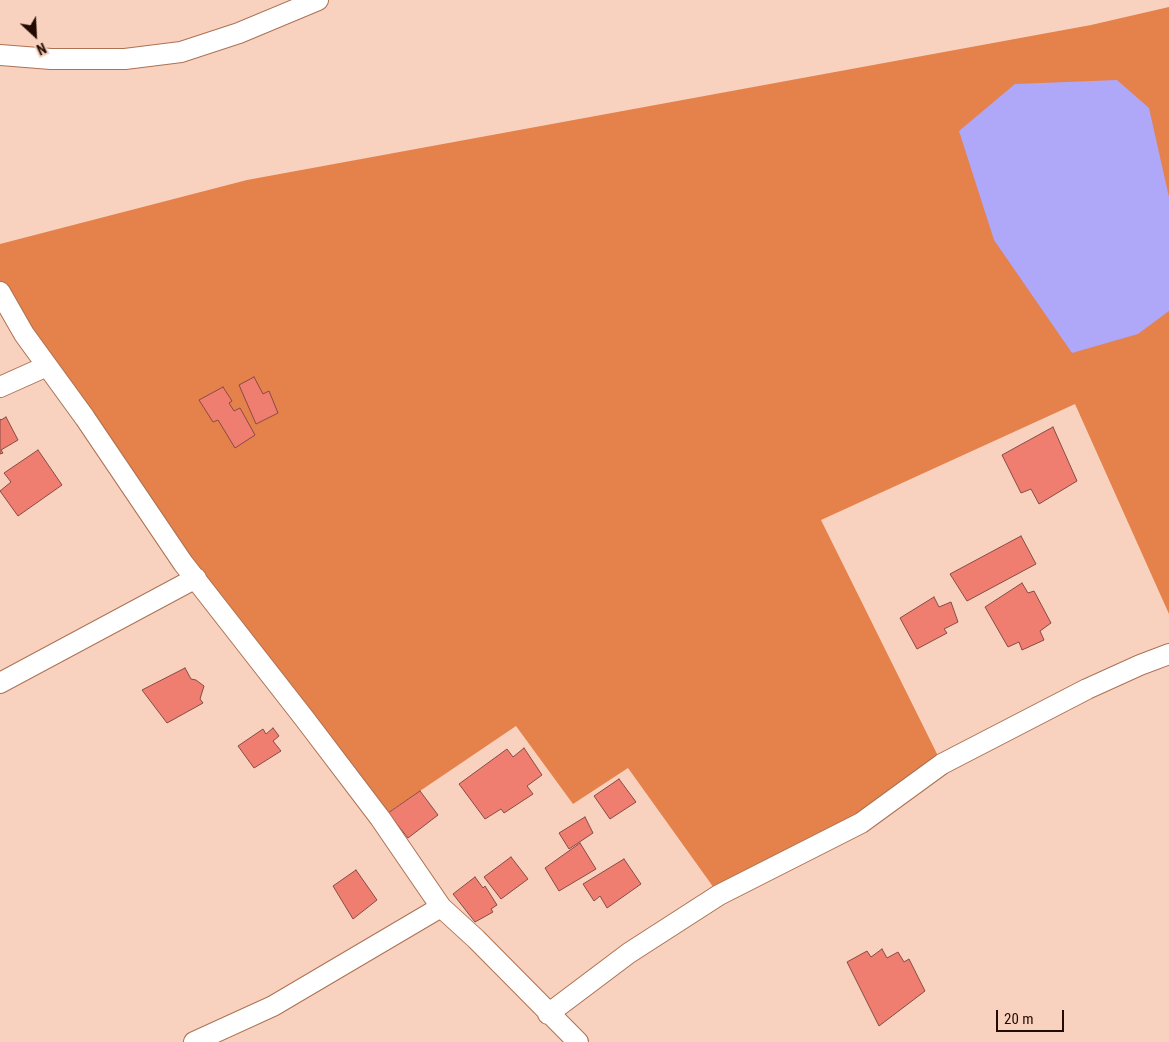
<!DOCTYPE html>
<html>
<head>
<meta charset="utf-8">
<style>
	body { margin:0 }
	#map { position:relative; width:1169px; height:1042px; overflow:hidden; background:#f8d2be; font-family:"Roboto Condensed",sans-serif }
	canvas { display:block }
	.north { position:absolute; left:10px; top:10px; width:50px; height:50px; -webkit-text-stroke:4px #f8d2be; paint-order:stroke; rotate:155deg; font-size:14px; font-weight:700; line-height:20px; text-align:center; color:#210b02 }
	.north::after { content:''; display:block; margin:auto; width:18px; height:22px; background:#210b02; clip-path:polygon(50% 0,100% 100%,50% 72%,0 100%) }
	.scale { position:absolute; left:996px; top:1010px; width:68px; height:22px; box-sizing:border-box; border:2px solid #210b02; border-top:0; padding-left:6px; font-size:15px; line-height:18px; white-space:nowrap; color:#210b02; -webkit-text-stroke:4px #f8d2be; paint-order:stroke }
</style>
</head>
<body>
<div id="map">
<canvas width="1169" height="1042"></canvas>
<div class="north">N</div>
<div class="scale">20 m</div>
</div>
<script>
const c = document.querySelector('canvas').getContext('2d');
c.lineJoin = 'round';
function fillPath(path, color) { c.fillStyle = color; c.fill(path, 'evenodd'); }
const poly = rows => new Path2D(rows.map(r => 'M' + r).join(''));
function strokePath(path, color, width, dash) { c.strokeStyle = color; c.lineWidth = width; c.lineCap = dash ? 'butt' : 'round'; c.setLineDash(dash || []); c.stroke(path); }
const forest = poly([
	[1169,7,1169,614,1075,404,821,520,942,764,719,895,628,768,573,804,516,726,380,818,304,718,0,292,0,244,247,180,1091,25]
]);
const water = poly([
	[1117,80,1149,108,1169,197,1169,311,1138,334,1072,353,994,240,959,131,1015,84]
]);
const building = poly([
	[254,377,263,394,269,391,278,413,256,424,239,385,254,377],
	[223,387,232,401,229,403,234,411,240,408,255,435,235,448,218,420,213,422,199,400,223,387],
	[6,417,18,440,1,450,3,453,0,454,0,419,1,420,6,417],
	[1053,427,1077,481,1039,504,1031,489,1021,493,1002,455,1053,427],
	[38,450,62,485,18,516,0,491,11,482,4,473,38,450],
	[1021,536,1036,564,967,601,950,574,1021,536],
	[1022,583,1028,593,1034,591,1051,623,1040,631,1044,640,1022,650,1019,642,1008,647,985,607,1022,583],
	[934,597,939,607,951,602,958,622,944,629,947,633,917,649,900,618,934,597],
	[185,668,191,679,196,680,204,686,200,699,203,703,167,723,142,690,185,668],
	[273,728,279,736,273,741,281,751,254,768,238,746,263,729,266,734,273,728],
	[524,748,542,775,527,786,533,794,504,813,501,809,485,819,459,784,507,749,513,757,524,748],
	[619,779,636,802,610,819,594,796,619,779],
	[420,791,438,815,408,838,388,813,420,791],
	[585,817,593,833,569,849,559,833,585,817],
	[580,843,596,869,559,891,545,868,580,843],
	[511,857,528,879,501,899,484,877,511,857],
	[624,859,641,884,607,908,600,896,594,901,583,884,624,859],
	[356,870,377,900,353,919,333,886,356,870],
	[475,877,483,888,485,886,497,905,491,909,493,912,475,922,453,894,475,877],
	[882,949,887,958,898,952,904,962,909,959,925,991,879,1026,847,962,867,951,871,957,882,949]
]);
const street = poly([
	[0,55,51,59,125,59,181,52,239,33,318,0],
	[0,292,24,334,85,418,183,563,304,718,380,818,441,907,476,939,578,1042],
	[0,387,47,366],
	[0,683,196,578],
	[548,1014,629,953,719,895,861,823,942,764,1087,689,1140,665,1169,654],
	[194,1042,273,1006,441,907]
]);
fillPath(forest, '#e5814a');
fillPath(water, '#afa7f7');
fillPath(building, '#ef7e71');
strokePath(building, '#884a43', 1);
strokePath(street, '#ac7254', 22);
strokePath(street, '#fff', 20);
</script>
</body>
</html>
